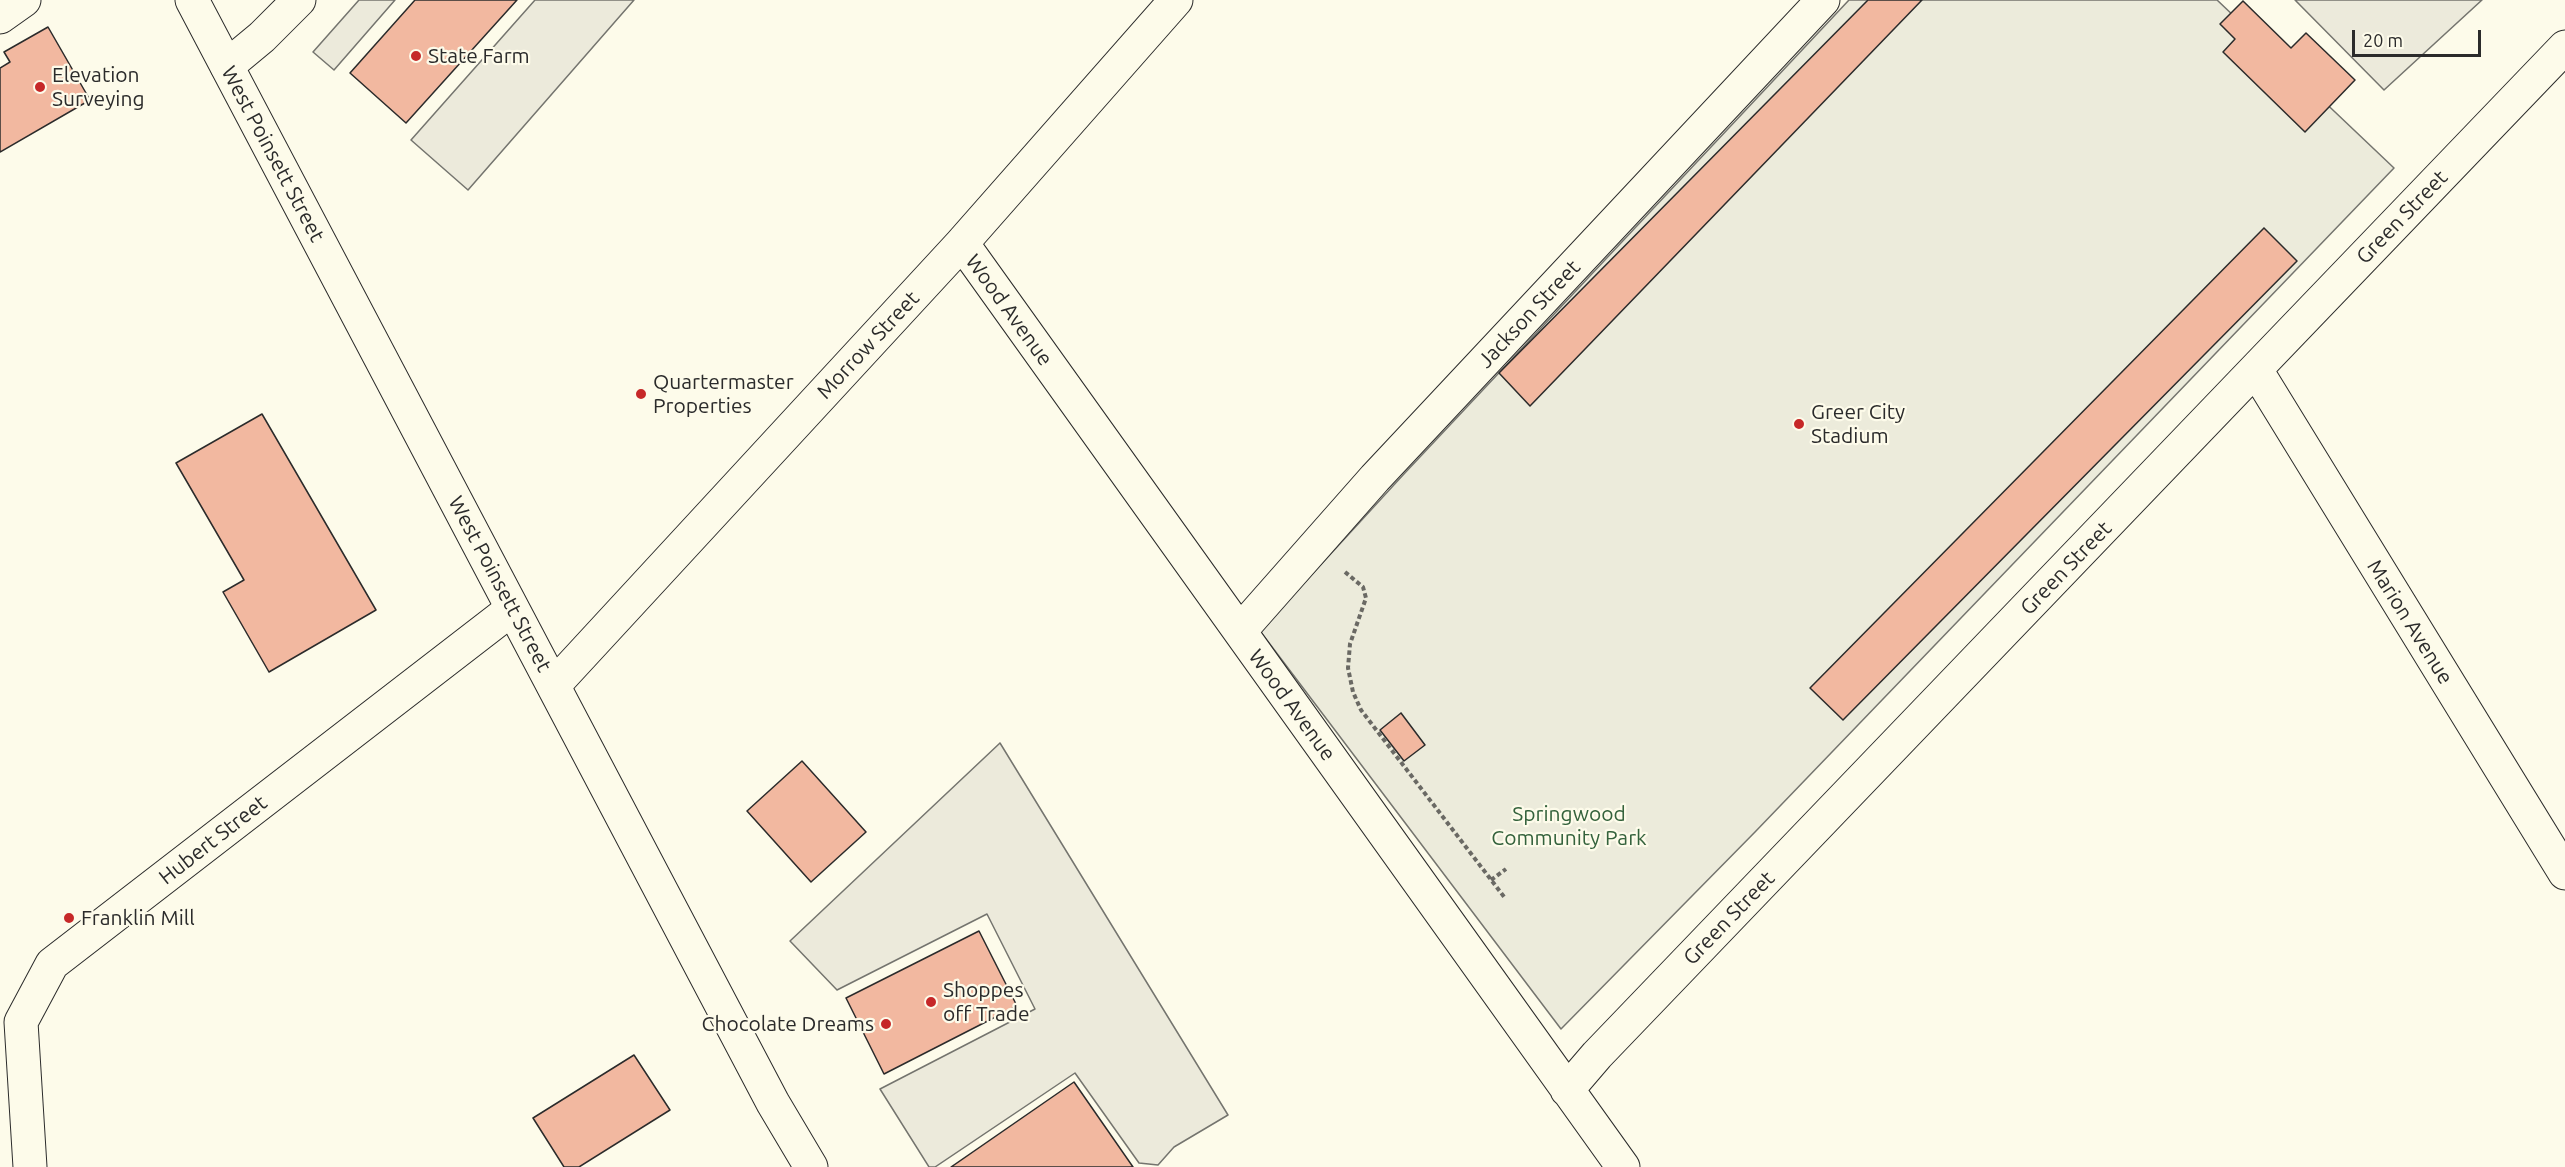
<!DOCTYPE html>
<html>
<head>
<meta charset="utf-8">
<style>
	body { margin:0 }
	#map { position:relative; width:2565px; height:1167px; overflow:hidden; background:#fdfbea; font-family:Ubuntu,sans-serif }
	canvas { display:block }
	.scale { position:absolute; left:2352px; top:30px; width:129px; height:27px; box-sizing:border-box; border:3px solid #2b2b2b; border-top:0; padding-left:8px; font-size:18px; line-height:21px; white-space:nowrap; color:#2b2b2b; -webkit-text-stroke:4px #fdfbea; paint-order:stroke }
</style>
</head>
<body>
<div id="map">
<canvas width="2565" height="1167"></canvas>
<div class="scale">20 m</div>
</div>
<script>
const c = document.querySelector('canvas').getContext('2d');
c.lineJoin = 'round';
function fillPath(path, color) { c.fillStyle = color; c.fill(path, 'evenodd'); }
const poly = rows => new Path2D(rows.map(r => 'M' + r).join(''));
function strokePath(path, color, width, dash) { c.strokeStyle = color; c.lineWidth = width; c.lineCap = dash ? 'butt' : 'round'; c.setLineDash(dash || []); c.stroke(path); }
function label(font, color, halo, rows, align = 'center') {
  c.font = font + ' Ubuntu,sans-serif'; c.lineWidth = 4.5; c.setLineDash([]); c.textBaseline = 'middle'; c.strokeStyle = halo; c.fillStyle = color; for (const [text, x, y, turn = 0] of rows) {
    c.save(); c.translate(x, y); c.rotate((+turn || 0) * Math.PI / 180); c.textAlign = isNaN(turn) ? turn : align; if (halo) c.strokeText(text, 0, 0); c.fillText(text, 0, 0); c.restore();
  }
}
const green = poly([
	[1849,0,2217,0,2394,168,1755,832,1561,1029,1260,631,1403,475,1849,0]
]);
const parking = poly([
	[359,0,395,0,334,70,313,52,359,0],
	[535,0,634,0,468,190,411,140,535,0],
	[2295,0,2482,0,2384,90,2295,0],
	[1000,743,1228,1115,1174,1147,1158,1165,1139,1163,1075,1073,935,1167,929,1167,880,1089,1035,1009,987,914,837,990,790,941,1000,743]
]);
const building = poly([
	[415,0,517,0,406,123,350,73,415,0],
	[1868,0,1922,0,1530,406,1499,373,1868,0],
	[2243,1,2291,48,2306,33,2355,80,2305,132,2223,52,2235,39,2220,24,2243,1],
	[48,27,90,100,0,152,0,68,10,62,4,52,48,27],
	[2264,228,2297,261,1843,720,1810,688,2264,228],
	[262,414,376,610,269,672,223,592,244,580,176,463,262,414],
	[1401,713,1425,745,1404,761,1380,730,1401,713],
	[802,761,866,832,811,882,747,811,802,761],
	[979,931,1017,1006,884,1074,846,998,979,931],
	[634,1055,670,1110,579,1167,564,1167,533,1118,634,1055],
	[1074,1082,1133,1167,951,1167,1074,1082]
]);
const path = poly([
	[1345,572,1363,587,1366,598,1350,644,1348,668,1353,692,1361,710,1505,898],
	[1491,880,1506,869]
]);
const minor = poly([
	[0,17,24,0],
	[227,66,262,37,299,0],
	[962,243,1623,1167],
	[2256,370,2565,873],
	[1240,631,1375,478,1823,0],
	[554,685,962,243,1176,0],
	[1567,1090,1597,1055,2565,47],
	[30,1167,21,1022,52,964,512,609]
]);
const secondary = poly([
	[192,0,773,1103,811,1167]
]);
const markers = [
	[416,56,6,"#c62828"],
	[40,87,6,"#c62828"],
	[641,394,6,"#c62828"],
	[1799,424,6,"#c62828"],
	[69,918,6,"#c62828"],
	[931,1002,6,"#c62828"],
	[886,1024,6,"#c62828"]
];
const poiNames = [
	["State Farm",428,56],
	["Elevation",52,75],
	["Surveying",52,99],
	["Quartermaster",653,382],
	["Properties",653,406],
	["Greer City",1811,412],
	["Stadium",1811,436],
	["Franklin Mill",81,918],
	["Shoppes",943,990],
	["off Trade",943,1014],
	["Chocolate Dreams",874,1024,"right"]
];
const streetNames = [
	["West Poinsett Street",273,154,62],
	["Green Street",2402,217,-46],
	["Wood Avenue",1009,310,54],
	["Jackson Street",1529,314,-47],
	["Morrow Street",868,345,-47],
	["Green Street",2066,568,-46],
	["West Poinsett Street",500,584,62],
	["Marion Avenue",2410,622,58],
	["Wood Avenue",1292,705,54],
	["Hubert Street",213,840,-38],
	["Green Street",1729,918,-46]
];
const parkNames = [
	["Springwood",1569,814],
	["Community Park",1569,838]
];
fillPath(green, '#ecebdb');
strokePath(green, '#74746e', 1.5);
fillPath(parking, '#eceadb');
strokePath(parking, '#74746e', 1.5);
fillPath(building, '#f2b8a0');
strokePath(building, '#2b2b2b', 1.5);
strokePath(minor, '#2b2b2b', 35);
strokePath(secondary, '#2b2b2b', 35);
strokePath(path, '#6a6964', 4, [4.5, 3]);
strokePath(minor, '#fdfbea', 33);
strokePath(secondary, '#fdfbea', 33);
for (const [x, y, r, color] of markers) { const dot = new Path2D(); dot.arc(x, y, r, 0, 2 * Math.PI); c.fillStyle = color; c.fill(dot); strokePath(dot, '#fdfbea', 2); }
label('21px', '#2b2b2b', '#fdfbea', poiNames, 'left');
label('21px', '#2b2b2b', '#fdfbea', streetNames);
label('21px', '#34623c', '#fdfbea', parkNames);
</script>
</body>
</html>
